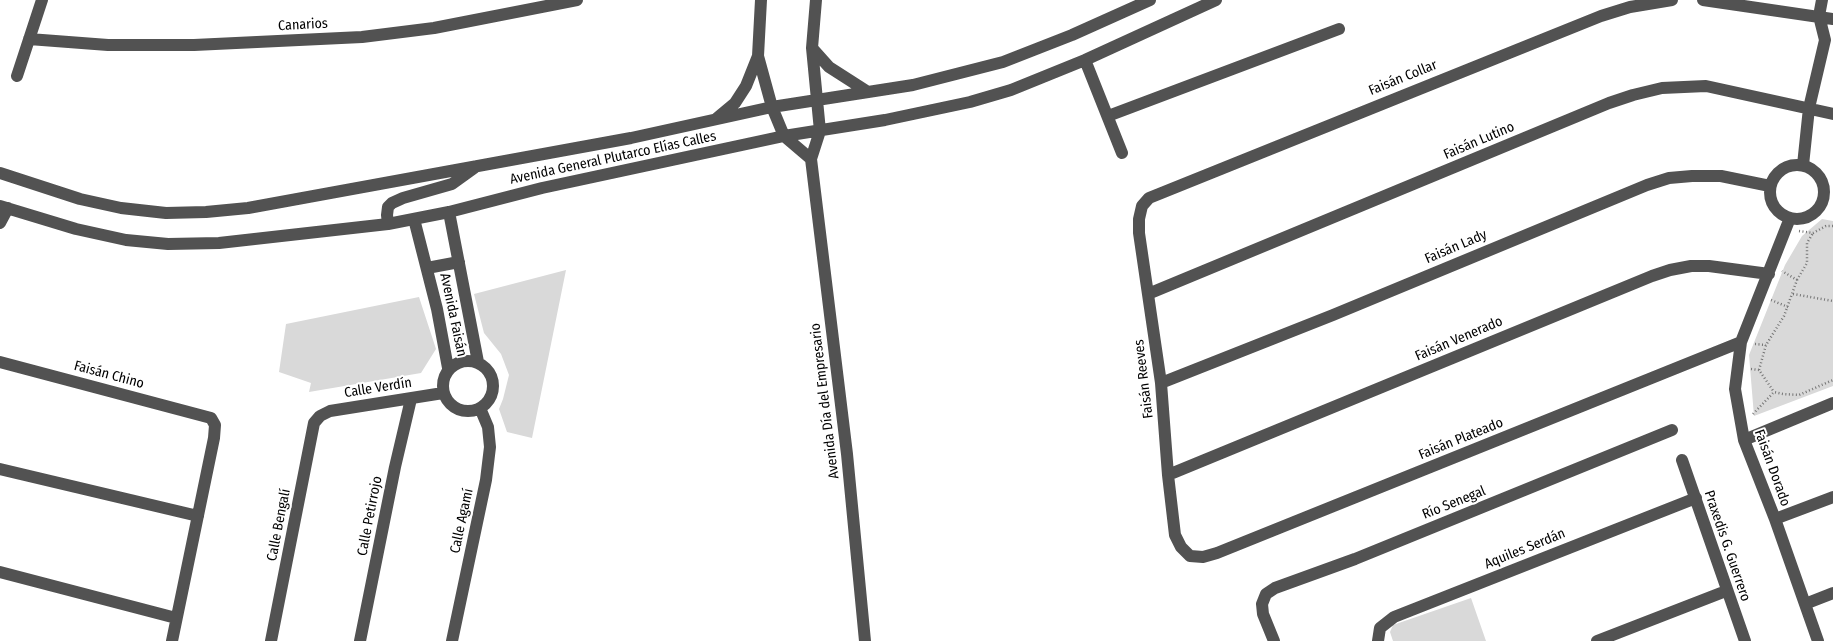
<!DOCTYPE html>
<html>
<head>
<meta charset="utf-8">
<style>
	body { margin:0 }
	canvas { display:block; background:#fff }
</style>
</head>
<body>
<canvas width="1833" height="641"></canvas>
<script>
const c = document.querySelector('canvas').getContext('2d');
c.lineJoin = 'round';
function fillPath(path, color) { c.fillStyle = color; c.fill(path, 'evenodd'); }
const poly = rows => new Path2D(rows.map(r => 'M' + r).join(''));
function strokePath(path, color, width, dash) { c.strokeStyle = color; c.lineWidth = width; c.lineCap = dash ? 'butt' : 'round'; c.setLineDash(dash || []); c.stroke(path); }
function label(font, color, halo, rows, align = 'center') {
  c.font = font + ' "Fira Sans Condensed",sans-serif'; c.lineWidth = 4; c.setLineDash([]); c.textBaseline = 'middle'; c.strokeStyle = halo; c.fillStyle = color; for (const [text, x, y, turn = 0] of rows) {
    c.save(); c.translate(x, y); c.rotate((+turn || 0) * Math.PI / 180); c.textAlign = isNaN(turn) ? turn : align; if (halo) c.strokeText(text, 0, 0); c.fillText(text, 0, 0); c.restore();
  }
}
const green = poly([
	[1822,219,1833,221,1833,386,1754,416,1749,355,1785,265,1802,236],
	[566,270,532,438,507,432,499,409,503,399,509,375,501,354,484,333,474,294],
	[419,297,436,349,421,373,309,392,311,383,279,372,286,324],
	[1471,598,1486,641,1393,641,1390,632,1393,625]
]);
const path = poly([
	[1799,231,1813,233,1826,226,1833,226],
	[1797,280,1807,263,1807,243,1813,233],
	[1793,294,1833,301],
	[1771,300,1788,307],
	[1755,344,1766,345],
	[1751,369,1759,370,1774,392],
	[1759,370,1766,345,1784,316,1797,280,1782,271],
	[1753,414,1774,392,1783,394,1799,395,1833,380]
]);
const minor = poly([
	[761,0,758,56,772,107,784,136,811,159],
	[816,0,812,48,820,131,811,159,847,454,865,641],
	[1672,0,1630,7,1601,16,1149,198,1142,206,1139,219,1139,233,1161,383,1168,475,1175,535,1181,547,1190,556,1203,557,1217,553,1741,342],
	[1703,0,1833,19],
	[29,39,108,45,194,45,362,37,434,28,577,0],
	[812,48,829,67,868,92],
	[1085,60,1122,153],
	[17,76,42,0],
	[1108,116,1339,29],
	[717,118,735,103,746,86,758,56],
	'1770 192a27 27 0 1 1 54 0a27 27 0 1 1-54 0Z',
	[1803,165,1809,108,1825,40,1819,16,1822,0],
	[0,173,80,199,121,208,166,213,206,212,248,208,631,138,772,107,913,85,1003,62,1072,35,1150,0],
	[0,206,76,229,126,240,168,244,219,243,388,224,449,212,542,188,784,136,885,120,970,102,1011,90,1085,60,1216,0],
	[449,212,478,362],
	[1790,218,1741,342,1735,389,1744,440,1775,519,1818,641],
	[414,219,437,309,448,368],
	[0,223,8,208],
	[388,224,387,215,388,207,392,203,403,198,452,184,477,166],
	[427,268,459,262],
	[1148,294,1609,103,1633,95,1662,88,1706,86,1833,114],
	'443 386a25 25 0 1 1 50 0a25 25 0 1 1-50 0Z',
	[0,362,211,418,215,425,214,438,172,641],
	[1161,383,1333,315,1647,185,1669,178,1692,176,1721,176,1770,186],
	[1744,440,1833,403],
	[1682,460,1745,641],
	[0,469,198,516],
	[1168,475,1652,276,1670,270,1691,266,1709,266,1769,274],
	[1775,519,1833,497],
	[0,572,176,618],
	[1805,604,1833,593],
	[271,641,314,423,320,416,330,411,443,393],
	[360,641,395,467,411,399],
	[452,641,486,480,490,447,488,427,480,408],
	[1274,641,1263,614,1262,604,1266,594,1275,588,1355,559,1672,430],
	[1378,641,1380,628,1394,617,1696,498],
	[1597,641,1726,591]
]);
const streetNames = [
	["Canarios",303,25,-3],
	["Faisán Collar",1403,78,-22],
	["Faisán Lutino",1479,141,-23],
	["Avenida General Plutarco Elías Calles",613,158,-12],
	["Faisán Lady",1456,247,-23],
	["Avenida Faisán",453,315,78],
	["Faisán Venerado",1459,339,-23],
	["Faisán Chino",109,375,15],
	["Faisán Reeves",1144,379,-97],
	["Calle Verdín",378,388,-9],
	["Avenida Día del Empresario",825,401,-97],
	["Faisán Plateado",1461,439,-22],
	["Faisán Dorado",1772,468,70],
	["Río Senegal",1454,503,-22],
	["Calle Petirrojo",370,516,-79],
	["Calle Agamí",462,521,-78],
	["Calle Bengalí",279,525,-79],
	["Praxedis G. Guerrero",1727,546,71],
	["Aquiles Serdán",1525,549,-22]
];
fillPath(green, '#d9d9d9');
strokePath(path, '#747474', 2.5, [1, 2.5]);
strokePath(minor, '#525252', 12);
label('14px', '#000', '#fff', streetNames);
</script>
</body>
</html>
